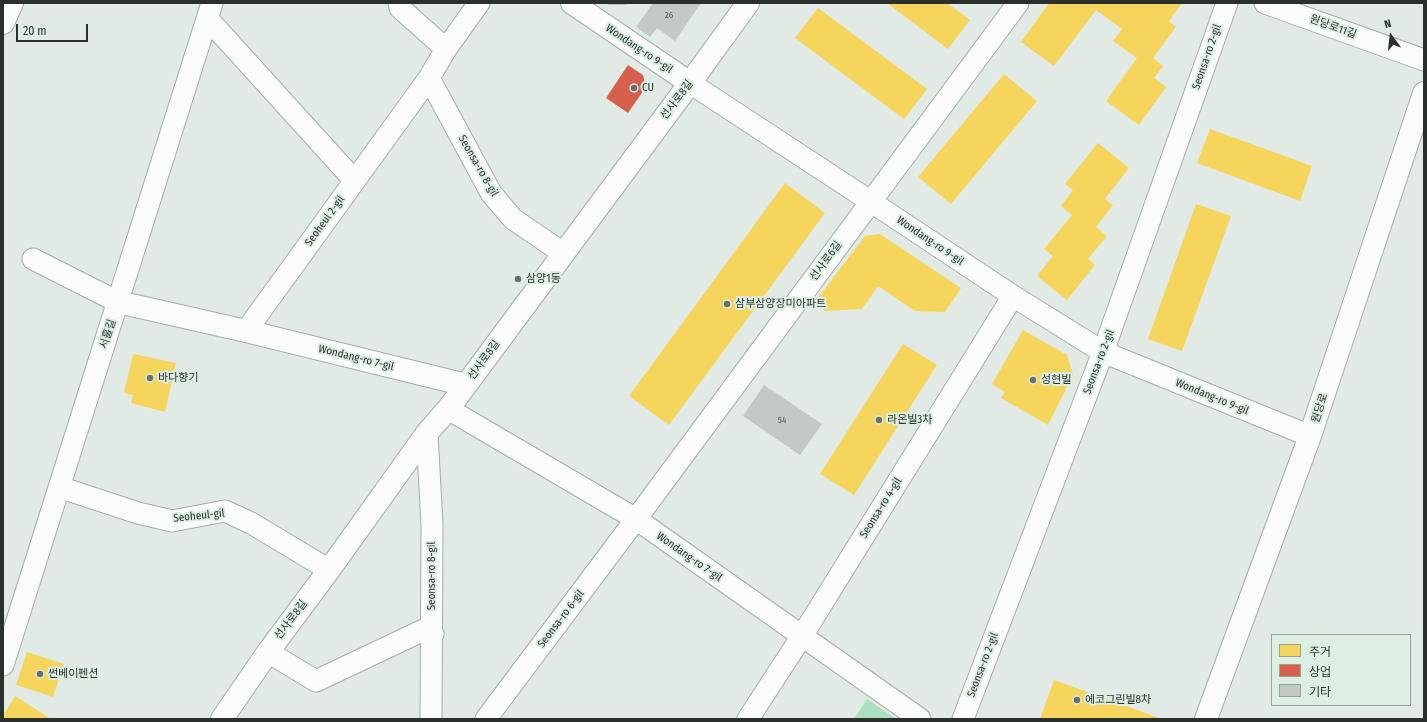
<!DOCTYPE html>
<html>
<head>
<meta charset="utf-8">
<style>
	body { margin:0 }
	#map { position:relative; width:1427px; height:722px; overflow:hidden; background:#e1eae4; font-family:"Fira Sans Condensed","Noto Sans KR",sans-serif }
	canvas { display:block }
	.frame { position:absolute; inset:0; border:4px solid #2a302c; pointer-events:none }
	.legend { position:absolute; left:1271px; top:634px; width:140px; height:72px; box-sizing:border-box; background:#ddeee3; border:1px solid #95a29a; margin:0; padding:5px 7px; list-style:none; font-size:12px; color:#2a302c }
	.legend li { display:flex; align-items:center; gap:8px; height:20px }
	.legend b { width:20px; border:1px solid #95a29a }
	.north { position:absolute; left:1371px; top:16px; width:40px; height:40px; -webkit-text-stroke:3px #ddeee3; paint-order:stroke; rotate:345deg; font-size:11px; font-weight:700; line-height:16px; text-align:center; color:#2a302c }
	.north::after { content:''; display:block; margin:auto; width:14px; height:18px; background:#2a302c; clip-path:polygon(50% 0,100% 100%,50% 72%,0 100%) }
	.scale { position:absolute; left:16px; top:24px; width:72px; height:18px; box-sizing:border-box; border:2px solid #2a302c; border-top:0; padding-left:5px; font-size:12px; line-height:14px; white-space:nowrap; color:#2a302c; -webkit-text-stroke:3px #ddeee3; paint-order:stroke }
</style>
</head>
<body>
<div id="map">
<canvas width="1427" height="722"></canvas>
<div class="frame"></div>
<ul class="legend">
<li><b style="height:11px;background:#f6d55c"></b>주거</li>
<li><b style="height:11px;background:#d6604d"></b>상업</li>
<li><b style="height:11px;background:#c3cac5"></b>기타</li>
</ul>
<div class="north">N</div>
<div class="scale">20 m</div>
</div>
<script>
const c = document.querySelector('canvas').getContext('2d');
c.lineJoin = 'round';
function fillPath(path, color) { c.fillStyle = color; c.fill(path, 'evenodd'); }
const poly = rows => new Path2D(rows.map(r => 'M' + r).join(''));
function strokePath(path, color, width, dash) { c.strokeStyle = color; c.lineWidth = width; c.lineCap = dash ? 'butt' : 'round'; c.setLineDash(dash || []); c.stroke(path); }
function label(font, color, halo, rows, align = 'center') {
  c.font = font + ' "Fira Sans Condensed","Noto Sans KR",sans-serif'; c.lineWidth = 4; c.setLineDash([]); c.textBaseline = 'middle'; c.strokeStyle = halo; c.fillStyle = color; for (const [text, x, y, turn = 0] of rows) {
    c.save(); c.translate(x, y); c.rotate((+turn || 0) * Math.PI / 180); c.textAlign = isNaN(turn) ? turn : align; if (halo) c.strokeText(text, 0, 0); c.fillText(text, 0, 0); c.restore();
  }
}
const green = poly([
	[867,699,896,719,854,719]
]);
const homes = poly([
	[887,3,947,3,970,20,948,49],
	[1049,3,1182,3,1169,21,1176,27,1153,58,1163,66,1154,78,1166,87,1139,125,1106,101,1137,58,1113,41,1122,29,1096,10,1054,66,1021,42],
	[818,8,927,89,904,119,795,38],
	[1004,74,1037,101,951,204,918,177],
	[1210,129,1312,166,1300,201,1197,163],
	[1098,143,1129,168,1105,199,1113,205,1096,227,1107,236,1088,259,1095,265,1067,300,1037,276,1053,256,1044,249,1072,215,1061,206,1073,190,1065,184],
	[785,183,825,213,669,425,629,396],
	[1196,204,1231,216,1182,351,1148,339],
	[880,234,961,288,945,312,915,311,878,286,862,309,825,311,814,303,865,236],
	[1023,330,1067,355,1073,375,1048,425,1001,398,1005,392,992,384],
	[903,344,937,365,854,495,820,474],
	[133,354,176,363,165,412,131,403,133,395,124,393],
	[27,652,64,664,53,697,16,685],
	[1054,680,1162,719,1040,719],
	[15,696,51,719,3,719,3,716]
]);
const shops = poly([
	[628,65,643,75,646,87,628,113,606,98]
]);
const building = poly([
	[608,3,627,3,626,5,608,5],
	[653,3,701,3,675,41,657,28,650,37,636,27],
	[764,385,822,424,800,455,743,416]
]);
const street = poly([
	[399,3,400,8,446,49],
	[1265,3,1424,60],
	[208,19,354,180],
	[429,78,491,193,513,219,563,253],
	[690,83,870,201,1013,296,1103,352,1310,436],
	[33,259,118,302],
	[246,331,429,78,446,49,479,3],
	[448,409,636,519,920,719],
	[427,433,432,525,431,719],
	[59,487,138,513,172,521,225,511,251,523,329,570],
	[268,652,316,681,430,627,433,634],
	[3,665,212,3],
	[486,719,636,519,1018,3],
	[748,719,802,636,1013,296],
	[963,719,1103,352,1227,3]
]);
const secondary = poly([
	[572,3,690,83],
	[3,23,12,3],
	[118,302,246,331,466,385],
	[222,719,268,652,329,570,427,433,448,409,466,385,690,83,748,3],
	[1206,719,1310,436,1424,93]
]);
const markers = [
	[634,88,4,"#6a716c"],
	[518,279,4,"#6a716c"],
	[727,304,4,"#6a716c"],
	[150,378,4,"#6a716c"],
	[1033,380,4,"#6a716c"],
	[879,420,4,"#6a716c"],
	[40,674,4,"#6a716c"],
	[1077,700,4,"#6a716c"]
];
const numberNames = [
	["26",669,15],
	["54",782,420]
];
const streetNames = [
	["원당로11길",1333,27,20],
	["Wondang-ro 9-gil",639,49,34],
	["Seonsa-ro 2-gil",1207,57,-71],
	["선사로8길",677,100,-53],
	["Seonsa-ro 8-gil",478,166,60],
	["Seoheul 2-gil",325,221,-54],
	["Wondang-ro 9-gil",930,241,34],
	["선사로6길",826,261,-54],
	["서흘길",108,334,-72],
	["Wondang-ro 7-gil",356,358,14],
	["선사로8길",484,360,-54],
	["Seonsa-ro 2-gil",1099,362,-69],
	["Wondang-ro 9-gil",1212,397,22],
	["원당로",1320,408,-72],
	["Seonsa-ro 4-gil",881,508,-58],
	["Seoheul-gil",199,516,-6],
	["Wondang-ro 7-gil",689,557,35],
	["Seonsa-ro 8-gil",432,576,-90],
	["Seonsa-ro 6-gil",561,619,-53],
	["선사로8길",291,620,-53],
	["Seonsa-ro 2-gil",983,665,-69]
];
const poiNames = [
	["CU",642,88],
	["삼양1동",526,279],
	["삼부삼양장미아파트",735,304],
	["바다향기",158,378],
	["성현빌",1041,380],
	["라온빌3차",887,420],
	["썬베이펜션",48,674],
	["에코그린빌8차",1085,700]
];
fillPath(green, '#ade0c0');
fillPath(homes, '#f6d55c');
fillPath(shops, '#d6604d');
fillPath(building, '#c3cac5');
strokePath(street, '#a6ada9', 23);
strokePath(secondary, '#a6ada9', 24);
strokePath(street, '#fafcfb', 21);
strokePath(secondary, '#fafcfb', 22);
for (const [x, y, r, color] of markers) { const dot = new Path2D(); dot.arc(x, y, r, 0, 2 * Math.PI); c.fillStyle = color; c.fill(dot); strokePath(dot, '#ddeee3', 1.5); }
label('9px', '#505652', null, numberNames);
label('11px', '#2a302c', '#ddeee3', streetNames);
label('11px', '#2a302c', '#ddeee3', poiNames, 'left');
</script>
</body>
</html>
